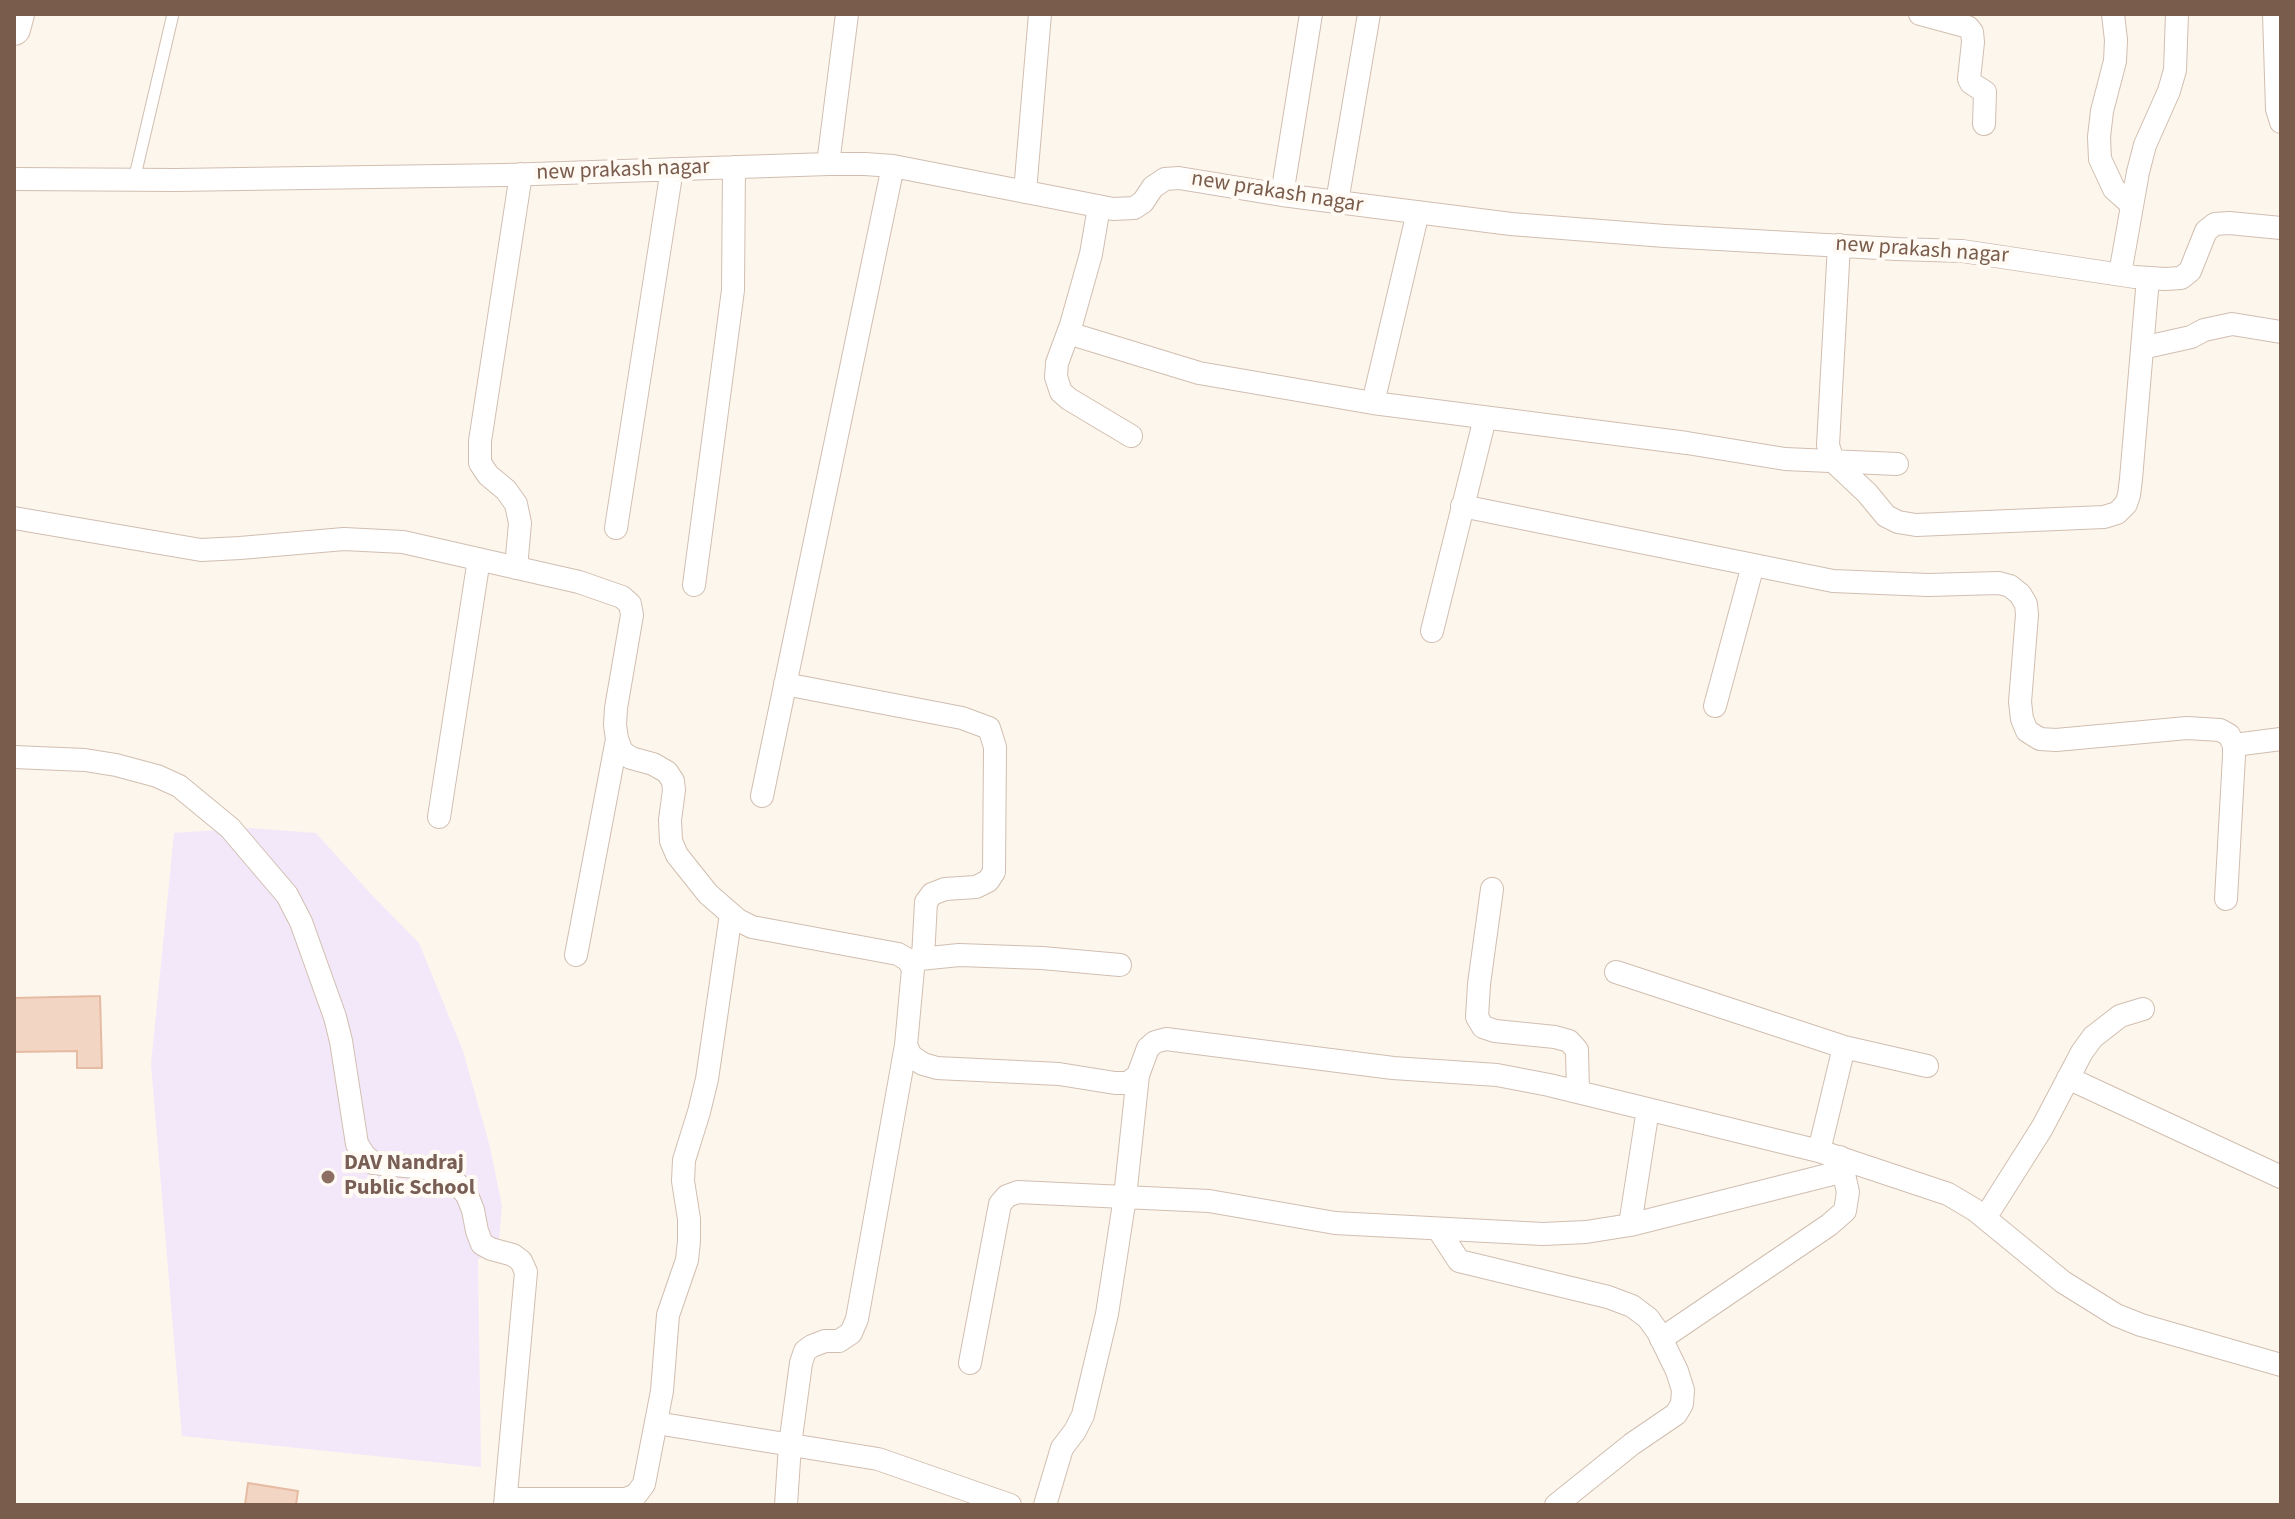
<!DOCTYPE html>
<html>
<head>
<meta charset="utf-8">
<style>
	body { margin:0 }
	#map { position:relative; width:2295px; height:1519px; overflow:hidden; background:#fdf6ec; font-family:"Source Sans 3",sans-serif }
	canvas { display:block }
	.frame { position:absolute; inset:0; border:16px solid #7a5c4d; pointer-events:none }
</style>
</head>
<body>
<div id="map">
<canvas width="2295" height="1519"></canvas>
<div class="frame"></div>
</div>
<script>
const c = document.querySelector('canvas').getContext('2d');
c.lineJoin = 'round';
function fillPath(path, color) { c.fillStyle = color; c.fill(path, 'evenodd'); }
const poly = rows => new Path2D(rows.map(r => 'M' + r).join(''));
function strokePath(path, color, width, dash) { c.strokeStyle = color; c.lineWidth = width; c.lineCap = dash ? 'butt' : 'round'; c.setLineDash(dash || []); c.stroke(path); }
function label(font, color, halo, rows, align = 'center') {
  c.font = font + ' "Source Sans 3",sans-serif'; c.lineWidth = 8; c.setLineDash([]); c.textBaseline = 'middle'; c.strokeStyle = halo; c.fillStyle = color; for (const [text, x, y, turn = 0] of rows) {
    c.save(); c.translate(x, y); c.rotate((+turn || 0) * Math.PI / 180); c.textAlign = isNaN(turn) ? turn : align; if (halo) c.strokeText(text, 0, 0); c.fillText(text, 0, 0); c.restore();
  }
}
const education = poly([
	[250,828,316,833,370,893,419,943,463,1051,490,1147,502,1206,498,1252,478,1259,481,1467,182,1436,151,1064,174,833]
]);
const building = poly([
	[100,996,102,1068,77,1068,77,1051,14,1052,14,998,100,996],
	[248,1483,298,1491,296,1505,245,1505,248,1483]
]);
const service = poly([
	[134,180,173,14]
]);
const minor = poly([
	[1920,14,1968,27,1972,32,1973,42,1969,79,1971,83,1985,92,1984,124],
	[2113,14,2116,40,2115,61,2102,111,2099,137,2100,159,2114,189,2132,205],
	[2274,14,2277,109,2281,122],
	[828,164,847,14],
	[14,179,176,180,505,175,828,164,865,164,893,166,1113,209,1134,208,1143,202,1153,187,1165,179,1179,178,1282,195,1511,224,1665,236,1897,249,1962,251,2135,277,2165,279,2181,278,2190,271,2206,231,2215,224,2229,223,2281,228],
	[1025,192,1040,14],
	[1282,195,1311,14],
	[1337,202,1369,14],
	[1099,207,1091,254,1071,325,1057,363,1056,377,1061,392,1069,399,1131,436],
	[1839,245,1828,445,1833,461,1867,493,1886,516,1898,522,1916,525,2104,517,2117,513,2126,504,2129,495,2131,479,2148,278],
	[2120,274,2138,172,2145,145,2169,91,2175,70,2177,14],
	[1068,333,1199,373,1373,403,1687,443,1785,459,1897,464],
	[2142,348,2191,337,2204,330,2232,324,2281,332],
	[1373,403,1418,212],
	[1462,506,1833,581,1928,585,1999,583,2010,586,2020,594,2026,604,2027,615,2020,702,2022,719,2027,731,2040,739,2056,740,2187,728,2220,730,2229,735,2234,745,2234,756,2226,899],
	[14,518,201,550,240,548,344,539,403,542,579,582,622,597,630,604,632,615,616,708,615,725,617,739,622,752,631,758,653,764,667,772,673,781,674,790,670,820,671,841,677,855,708,894,738,920,752,927,898,954,908,960,913,969,906,1045,911,1056,923,1064,937,1068,1059,1074,1115,1083,1128,1083,1138,1075,1148,1048,1155,1042,1166,1039,1393,1068,1497,1075,1549,1085,1819,1151,1948,1194,1975,1210,2063,1282,2116,1315,2141,1325,2281,1365],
	[616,528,672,169],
	[516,568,520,523,516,504,506,490,488,475,480,463,480,441,521,174],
	[694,585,733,290,734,167],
	[1432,631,1485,418],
	[785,684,962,718,989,728,995,747,994,872,988,881,976,887,945,889,932,894,926,902,923,958],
	[1715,706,1753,565],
	[2234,745,2281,739],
	[14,757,85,760,116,765,157,776,179,786,230,828,287,895,301,922,335,1017,341,1041,357,1144,364,1155,373,1163,427,1168,458,1185,467,1195,473,1210,477,1231,482,1244,491,1249,513,1255,521,1261,526,1272,505,1505],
	[762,796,893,166],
	[439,817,479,559],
	[1492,889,1479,984,1477,1017,1483,1027,1495,1031,1555,1037,1569,1041,1577,1050,1578,1092],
	[576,955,617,739],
	[910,960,959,955,1042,958,1120,965],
	[1616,972,1844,1047,1927,1066],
	[2068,1078,2281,1177],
	[1819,1151,1844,1047],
	[1985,1218,2042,1128,2082,1052,2093,1037,2120,1016,2143,1009],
	[1630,1225,1648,1109],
	[1438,1229,1459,1261,1608,1297,1632,1306,1648,1318,1658,1332,1677,1371,1683,1390,1682,1404,1676,1414,1632,1444,1556,1505],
	[1661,1339,1829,1225,1845,1211,1848,1192,1840,1157],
	[970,1363,1000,1204,1007,1196,1018,1192,1209,1201,1335,1223,1543,1234,1586,1232,1630,1225,1844,1171],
	[656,1423,878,1459,1010,1505],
	[507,1499,626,1499,636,1495,644,1484,662,1391,668,1315,687,1260,689,1241,689,1219,683,1181,684,1160,699,1112,707,1079,731,914],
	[786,1505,790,1445,801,1363,805,1351,812,1346,825,1341,839,1341,851,1333,857,1319,906,1045],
	[1045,1505,1062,1448,1075,1431,1083,1415,1107,1314,1125,1197,1138,1075]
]);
const secondary = poly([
	[14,29,18,14]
]);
const markers = [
	[328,1177,8,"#8d6e63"]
];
const streetNames = [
	["new prakash nagar",623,171,-2],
	["new prakash nagar",1277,193,9],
	["new prakash nagar",1922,251,4]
];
const educationNames = [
	["DAV Nandraj",344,1164],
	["Public School",344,1189]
];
fillPath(education, '#f3e8fa');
fillPath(building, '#f3d5c3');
strokePath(building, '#e6bba3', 2);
strokePath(service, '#d1beb0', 13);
strokePath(minor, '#d1beb0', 24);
strokePath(secondary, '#d6c0b0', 34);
strokePath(service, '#fff', 11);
strokePath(minor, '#fff', 22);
strokePath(secondary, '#fff', 32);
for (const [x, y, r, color] of markers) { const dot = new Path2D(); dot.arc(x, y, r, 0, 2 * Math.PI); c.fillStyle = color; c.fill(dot); strokePath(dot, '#fffaf3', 3); }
label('22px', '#7a5c4d', '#fffaf3', streetNames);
label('bold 22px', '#785e54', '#fffaf3', educationNames, 'left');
</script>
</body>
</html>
